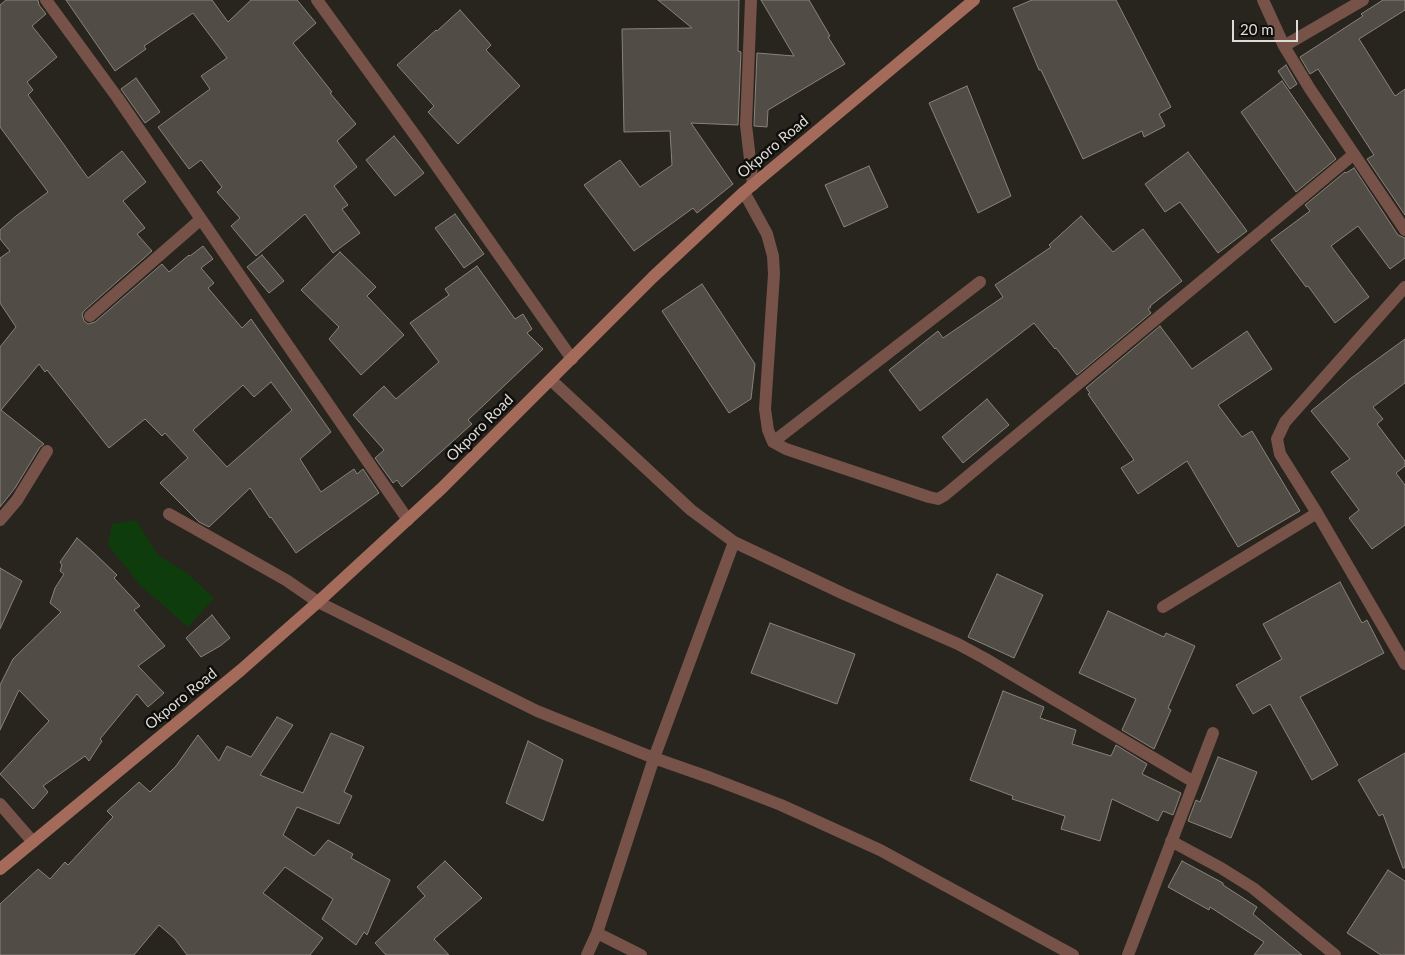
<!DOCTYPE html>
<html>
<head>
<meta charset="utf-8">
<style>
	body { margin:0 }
	#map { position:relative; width:1405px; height:955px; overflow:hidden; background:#27251e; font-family:Lato,sans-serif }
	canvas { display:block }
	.scale { position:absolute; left:1232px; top:20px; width:66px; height:22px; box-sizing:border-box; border:2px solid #dedcd7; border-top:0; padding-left:6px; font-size:15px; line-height:18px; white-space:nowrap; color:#dedcd7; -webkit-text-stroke:4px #0f0e0b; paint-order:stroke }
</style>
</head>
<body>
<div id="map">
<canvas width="1405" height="955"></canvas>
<div class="scale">20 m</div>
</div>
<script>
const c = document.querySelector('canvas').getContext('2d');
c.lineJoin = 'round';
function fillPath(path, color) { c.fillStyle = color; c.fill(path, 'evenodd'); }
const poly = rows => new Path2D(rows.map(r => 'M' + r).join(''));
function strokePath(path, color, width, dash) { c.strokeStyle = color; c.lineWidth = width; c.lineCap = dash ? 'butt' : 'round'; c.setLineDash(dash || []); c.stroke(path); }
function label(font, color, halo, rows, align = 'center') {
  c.font = font + ' Lato,sans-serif'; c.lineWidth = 5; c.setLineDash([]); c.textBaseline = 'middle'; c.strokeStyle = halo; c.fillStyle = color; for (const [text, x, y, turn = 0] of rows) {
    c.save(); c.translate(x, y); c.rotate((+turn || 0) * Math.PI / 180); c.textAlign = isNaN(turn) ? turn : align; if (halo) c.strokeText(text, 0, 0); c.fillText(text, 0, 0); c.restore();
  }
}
const green = poly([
	[136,520,158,555,187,573,214,598,188,627,140,585,108,545,112,524]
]);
const building = poly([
	[6,0,38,0,39,5,46,14,32,26,57,57,27,82,33,90,28,95,88,178,122,151,146,182,123,201,145,228,137,234,152,251,85,310,82,314,84,321,88,324,95,322,162,264,169,272,189,255,190,256,203,246,213,259,201,268,214,283,208,288,242,328,251,319,331,432,300,459,321,492,354,469,357,474,363,469,379,493,296,553,271,517,270,518,250,488,209,527,199,522,160,483,188,458,165,433,162,436,145,419,109,448,47,370,45,372,39,364,1,410,44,444,40,447,15,488,0,507,0,347,16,327,0,303,0,258,10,251,0,239,0,230,16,216,48,192,0,127,0,5,6,0],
	[271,382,292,410,227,467,193,430,243,385,254,397,271,382],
	[66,0,212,0,228,22,251,0,297,0,316,23,293,43,332,92,330,93,356,124,337,141,357,167,334,186,348,205,342,209,360,233,333,253,305,214,256,256,231,226,240,218,217,192,222,187,201,160,189,169,158,127,210,89,201,76,227,58,193,13,144,46,146,49,115,71,66,0],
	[658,0,739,0,738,51,741,52,738,125,691,123,733,184,697,213,693,208,634,251,584,185,620,160,640,187,672,165,670,131,624,132,622,29,692,28,658,0],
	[761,0,809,0,830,36,828,37,845,64,768,110,767,127,754,126,757,53,794,56,761,0],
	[1032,0,1116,0,1171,107,1159,114,1165,126,1144,137,1142,131,1083,159,1041,70,1039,70,1013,8,1032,0],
	[1383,0,1405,0,1405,10,1359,39,1395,96,1405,89,1405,215,1367,159,1374,155,1318,69,1310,74,1300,57,1363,16,1361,14,1383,0],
	[460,10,491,45,486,50,520,86,458,144,428,112,434,106,397,65,436,30,437,31,460,10],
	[1286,65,1297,84,1290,89,1278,71,1286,65],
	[136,78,160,112,145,123,121,89,136,78],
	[1282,81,1336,159,1296,192,1241,112,1282,81],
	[967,86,1011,196,978,213,929,103,967,86],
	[394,136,424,173,395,196,366,160,394,136],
	[1188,152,1247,231,1218,253,1180,202,1165,212,1145,184,1188,152],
	[869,166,888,207,844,227,825,185,869,166],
	[1354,168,1398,235,1405,238,1405,258,1390,269,1358,226,1331,246,1369,297,1335,323,1308,286,1306,287,1271,240,1310,211,1305,205,1345,172,1346,173,1354,168],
	[455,214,484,254,464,268,435,228,455,214],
	[1081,216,1113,252,1143,229,1182,281,1150,306,1151,307,1148,309,1151,313,1077,375,1056,348,1055,349,1034,323,920,411,889,370,938,331,943,338,1003,297,995,285,1051,247,1049,245,1081,216],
	[340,252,376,287,367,296,404,335,361,375,329,339,339,327,301,290,340,252],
	[262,255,284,281,269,293,247,267,262,255],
	[477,266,515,319,523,314,532,329,527,333,543,349,468,420,472,424,402,487,397,480,393,483,375,458,384,450,353,415,384,386,396,399,439,362,410,323,449,295,445,289,477,266],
	[702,284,755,364,751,399,729,413,662,311,702,284],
	[1160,326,1192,369,1247,331,1272,369,1218,405,1242,437,1252,431,1300,511,1238,547,1187,461,1138,494,1121,468,1134,460,1088,394,1090,393,1086,388,1160,326],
	[1405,339,1405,383,1373,407,1383,419,1377,424,1405,461,1405,466,1396,473,1405,485,1405,525,1372,549,1349,518,1359,510,1331,472,1350,459,1311,411,1350,379,1405,339],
	[987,399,1009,425,963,463,942,437,987,399],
	[77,538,93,552,117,575,114,578,140,606,134,610,165,646,138,666,164,693,148,707,137,694,100,739,102,741,89,761,85,756,43,786,48,792,33,809,0,774,49,721,19,690,0,730,0,685,13,659,61,612,50,603,55,588,64,574,60,571,62,565,60,562,77,538],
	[0,568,22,581,0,629,0,568],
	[997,574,1043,595,1014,658,968,637,997,574],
	[1340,582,1362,623,1367,620,1384,653,1300,697,1338,765,1312,780,1270,704,1253,714,1236,685,1282,659,1263,624,1340,582],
	[1108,611,1164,637,1166,633,1195,646,1168,708,1171,710,1154,749,1122,730,1136,699,1079,673,1108,611],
	[212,615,230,638,220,646,201,657,186,638,212,615],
	[770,623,855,654,837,704,751,673,770,623],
	[1003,691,1044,707,1040,718,1076,730,1072,744,1111,756,1116,745,1147,764,1142,774,1181,793,1173,815,1163,811,1158,821,1112,799,1100,841,1061,829,1065,816,1012,799,1013,796,970,780,1003,691],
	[277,717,293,725,260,775,303,793,331,733,364,747,344,792,352,796,339,824,297,807,283,835,314,856,328,840,353,854,351,858,390,880,367,935,364,932,356,945,322,919,333,899,285,867,263,893,323,938,310,955,187,955,175,939,159,925,134,955,0,955,0,904,38,869,50,879,65,862,68,865,113,817,107,811,139,782,150,792,176,766,198,735,219,761,227,746,251,757,277,717],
	[528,741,563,760,543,821,506,803,528,741],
	[1405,753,1405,868,1403,868,1383,814,1379,816,1358,780,1405,753],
	[1218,757,1257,772,1231,838,1188,821,1196,800,1200,802,1218,757],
	[445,861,482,898,434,939,449,955,386,955,375,943,425,896,417,887,445,861],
	[1182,861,1223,883,1223,885,1257,907,1253,914,1302,955,1254,955,1264,942,1210,907,1209,910,1168,887,1182,861],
	[1388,870,1405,881,1405,955,1381,955,1347,933,1388,870]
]);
const minor = poly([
	[46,0,117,97,408,520],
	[317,0,417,138,572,359],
	[751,0,746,125,753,185],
	[1263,0,1284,46,1310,89,1405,230],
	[1284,46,1363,0],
	[744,192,767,234,773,256,774,274,765,409,768,430,773,442,786,449,929,497,938,499,945,495,1354,154],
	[1405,287,1285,422,1277,439,1280,454,1317,513,1405,664],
	[90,316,200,220],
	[551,380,691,510,734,542,844,594,958,644,984,658,1194,782],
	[773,442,980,282],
	[169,514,286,580,318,602,537,711,654,758,711,778,781,805,880,850,1073,955],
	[0,520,17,500,47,451],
	[1163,607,1317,513],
	[0,804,33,842],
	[1171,841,1221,868,1253,888,1335,955],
	[597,933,641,955],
	[587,955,597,933,654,758,734,542],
	[1128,955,1213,733]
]);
const secondary = poly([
	[0,869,241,670,318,602,442,488,653,277,744,192,974,0]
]);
const streetNames = [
	["Okporo Road",773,147,-40],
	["Okporo Road",480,428,-45],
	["Okporo Road",181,699,-39]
];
fillPath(green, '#0f3c0d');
fillPath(building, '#514c45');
strokePath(building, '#89837b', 1);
strokePath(minor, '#765248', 12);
strokePath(secondary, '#a46b5b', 12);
label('15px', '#dedcd7', '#0f0e0b', streetNames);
</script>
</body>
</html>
